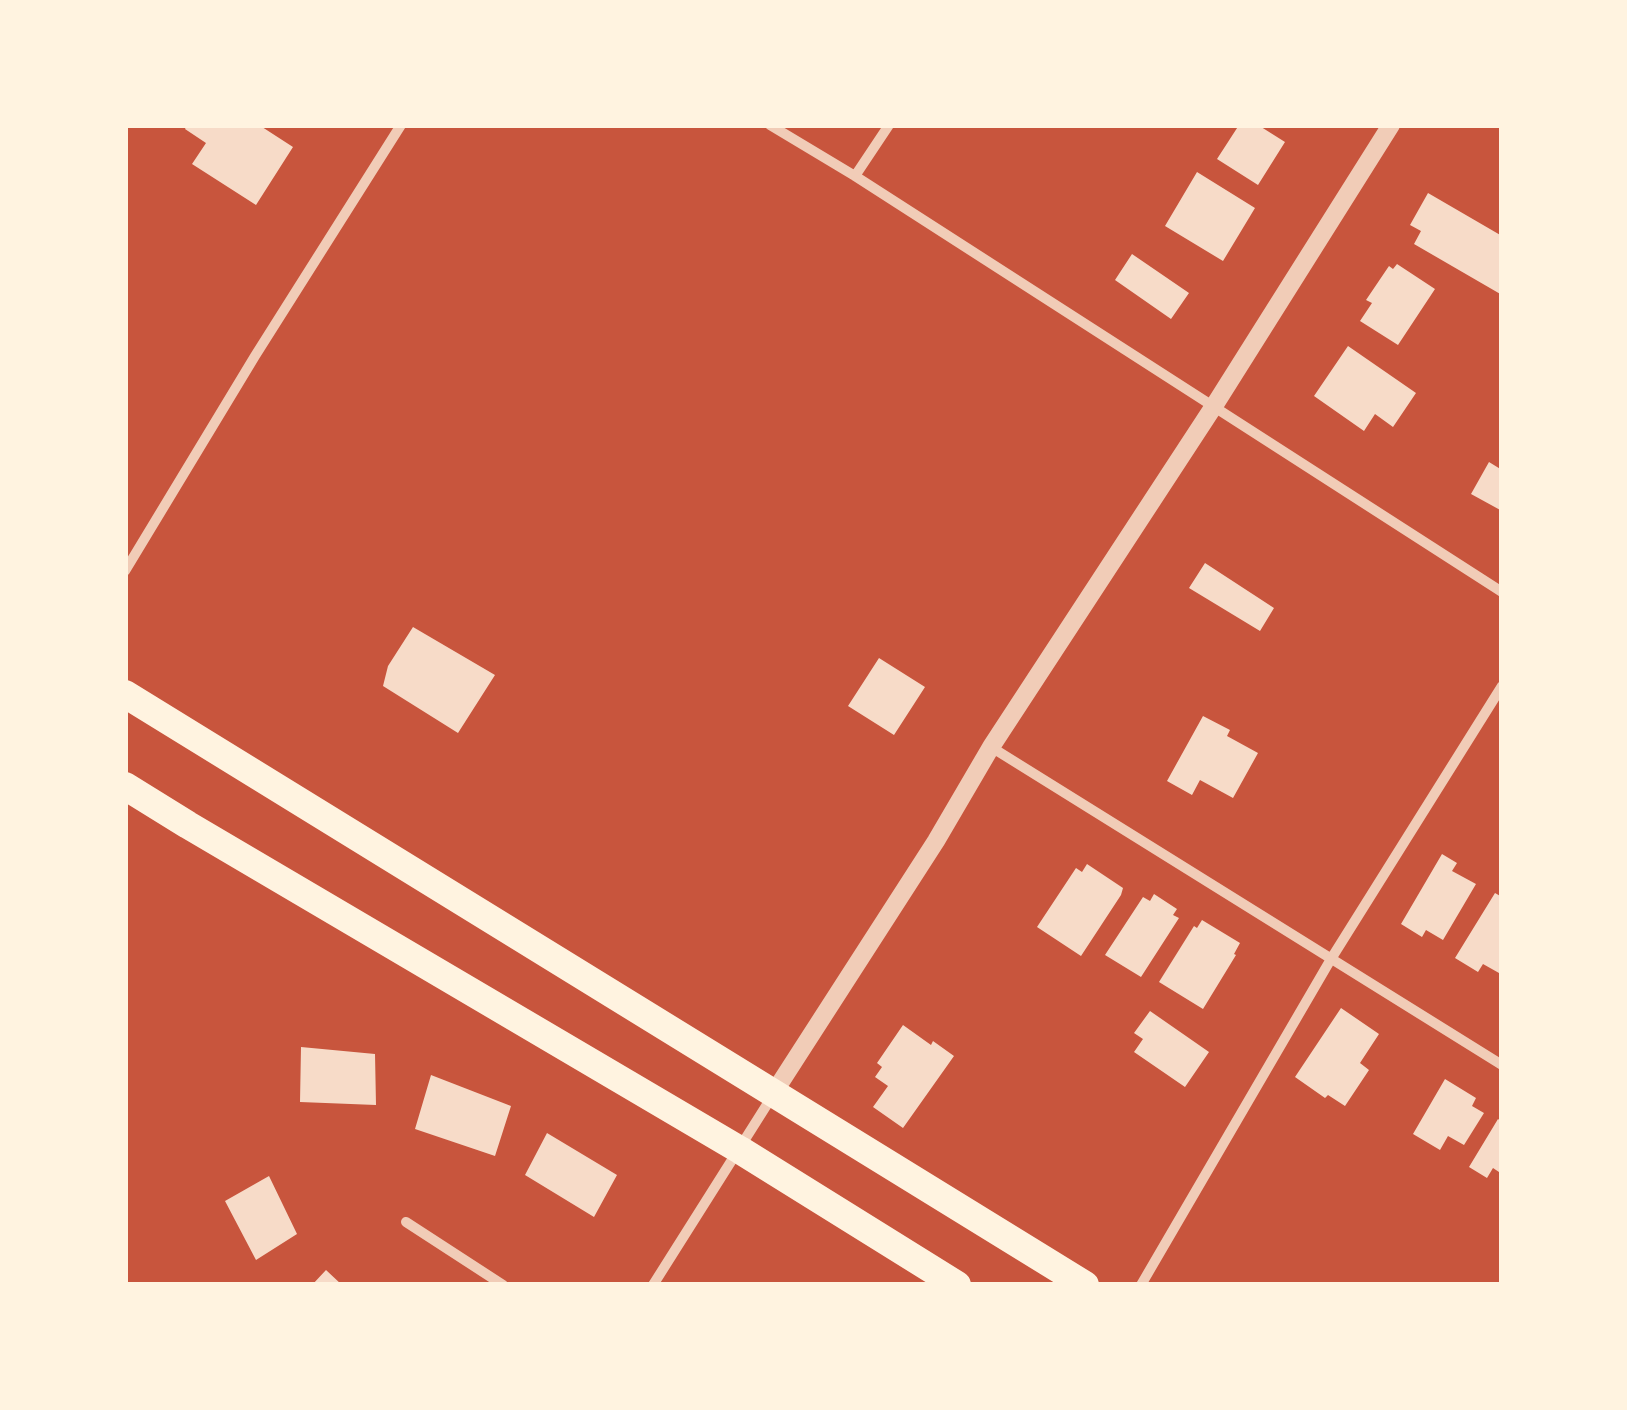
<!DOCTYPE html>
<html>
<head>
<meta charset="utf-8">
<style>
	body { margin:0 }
	#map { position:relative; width:1627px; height:1410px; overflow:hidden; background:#c8553d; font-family:"Public Sans",sans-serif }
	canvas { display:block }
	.frame { position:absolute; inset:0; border:128px solid #fff3e0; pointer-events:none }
</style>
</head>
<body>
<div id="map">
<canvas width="1627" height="1410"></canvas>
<div class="frame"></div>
</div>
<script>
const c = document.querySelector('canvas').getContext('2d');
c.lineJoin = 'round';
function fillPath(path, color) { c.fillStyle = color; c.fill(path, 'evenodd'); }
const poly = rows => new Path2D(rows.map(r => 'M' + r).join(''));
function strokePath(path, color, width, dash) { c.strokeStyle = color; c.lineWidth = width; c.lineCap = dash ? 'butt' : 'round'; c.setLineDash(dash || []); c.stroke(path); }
const building = poly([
	[187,125,259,125,293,147,256,205,192,164,206,143,185,129],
	[1239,125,1258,125,1285,142,1258,185,1217,159],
	[1197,172,1255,208,1223,261,1165,226],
	[1428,193,1502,236,1502,295,1414,244,1421,231,1410,225],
	[1132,254,1189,293,1171,319,1115,280],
	[1397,264,1435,289,1398,345,1360,321,1372,303,1366,300,1389,266,1393,269],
	[1348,346,1416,393,1393,427,1375,414,1364,431,1314,396],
	[1489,462,1502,470,1502,511,1471,494],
	[1205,563,1274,608,1260,631,1189,588],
	[413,627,495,675,458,733,383,686,388,666],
	[879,658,925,687,894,735,848,706],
	[1203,716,1230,730,1227,736,1258,753,1233,798,1200,780,1192,795,1167,781],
	[1442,854,1457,863,1452,871,1476,884,1443,940,1426,930,1422,937,1401,924],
	[1087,864,1123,888,1121,895,1081,956,1037,927,1076,868,1082,872],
	[1495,893,1502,897,1502,968,1499,973,1483,964,1478,972,1455,958],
	[1154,894,1177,909,1173,915,1179,918,1141,977,1105,955,1143,897,1150,901],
	[1202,920,1240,943,1234,954,1236,955,1203,1009,1159,982,1194,926,1197,928],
	[1341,1008,1379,1034,1360,1063,1369,1070,1345,1106,1328,1095,1325,1098,1295,1077],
	[1150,1011,1209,1052,1185,1087,1134,1052,1143,1039,1134,1033],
	[903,1025,931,1045,933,1041,954,1056,903,1128,873,1107,888,1086,875,1077,882,1067,877,1063],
	[301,1047,375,1054,376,1105,300,1102],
	[431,1075,511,1106,495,1156,415,1129],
	[1445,1079,1476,1098,1472,1106,1484,1113,1464,1145,1448,1136,1440,1150,1413,1134],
	[1498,1119,1502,1122,1502,1174,1493,1168,1487,1178,1469,1167],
	[547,1133,617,1175,594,1217,525,1175],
	[269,1176,297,1234,256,1260,225,1201],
	[326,1270,342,1285,312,1285]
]);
const minor = poly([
	[770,125,855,176,1502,592],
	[855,176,889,125],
	[125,571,255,356,401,125],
	[991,747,1502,1065],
	[406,1222,503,1285],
	[653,1285,773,1095],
	[1141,1285,1331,959,1502,686]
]);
const tertiary = poly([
	[773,1094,936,841,991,747,1214,406,1391,125]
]);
const trunk = poly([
	[125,694,1085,1285],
	[125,786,188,825,740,1150,957,1285]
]);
fillPath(building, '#f7dbc8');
strokePath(minor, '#f1ccb7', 10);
strokePath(tertiary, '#f1ccb7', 18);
strokePath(trunk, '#fff3e0', 28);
</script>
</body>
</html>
